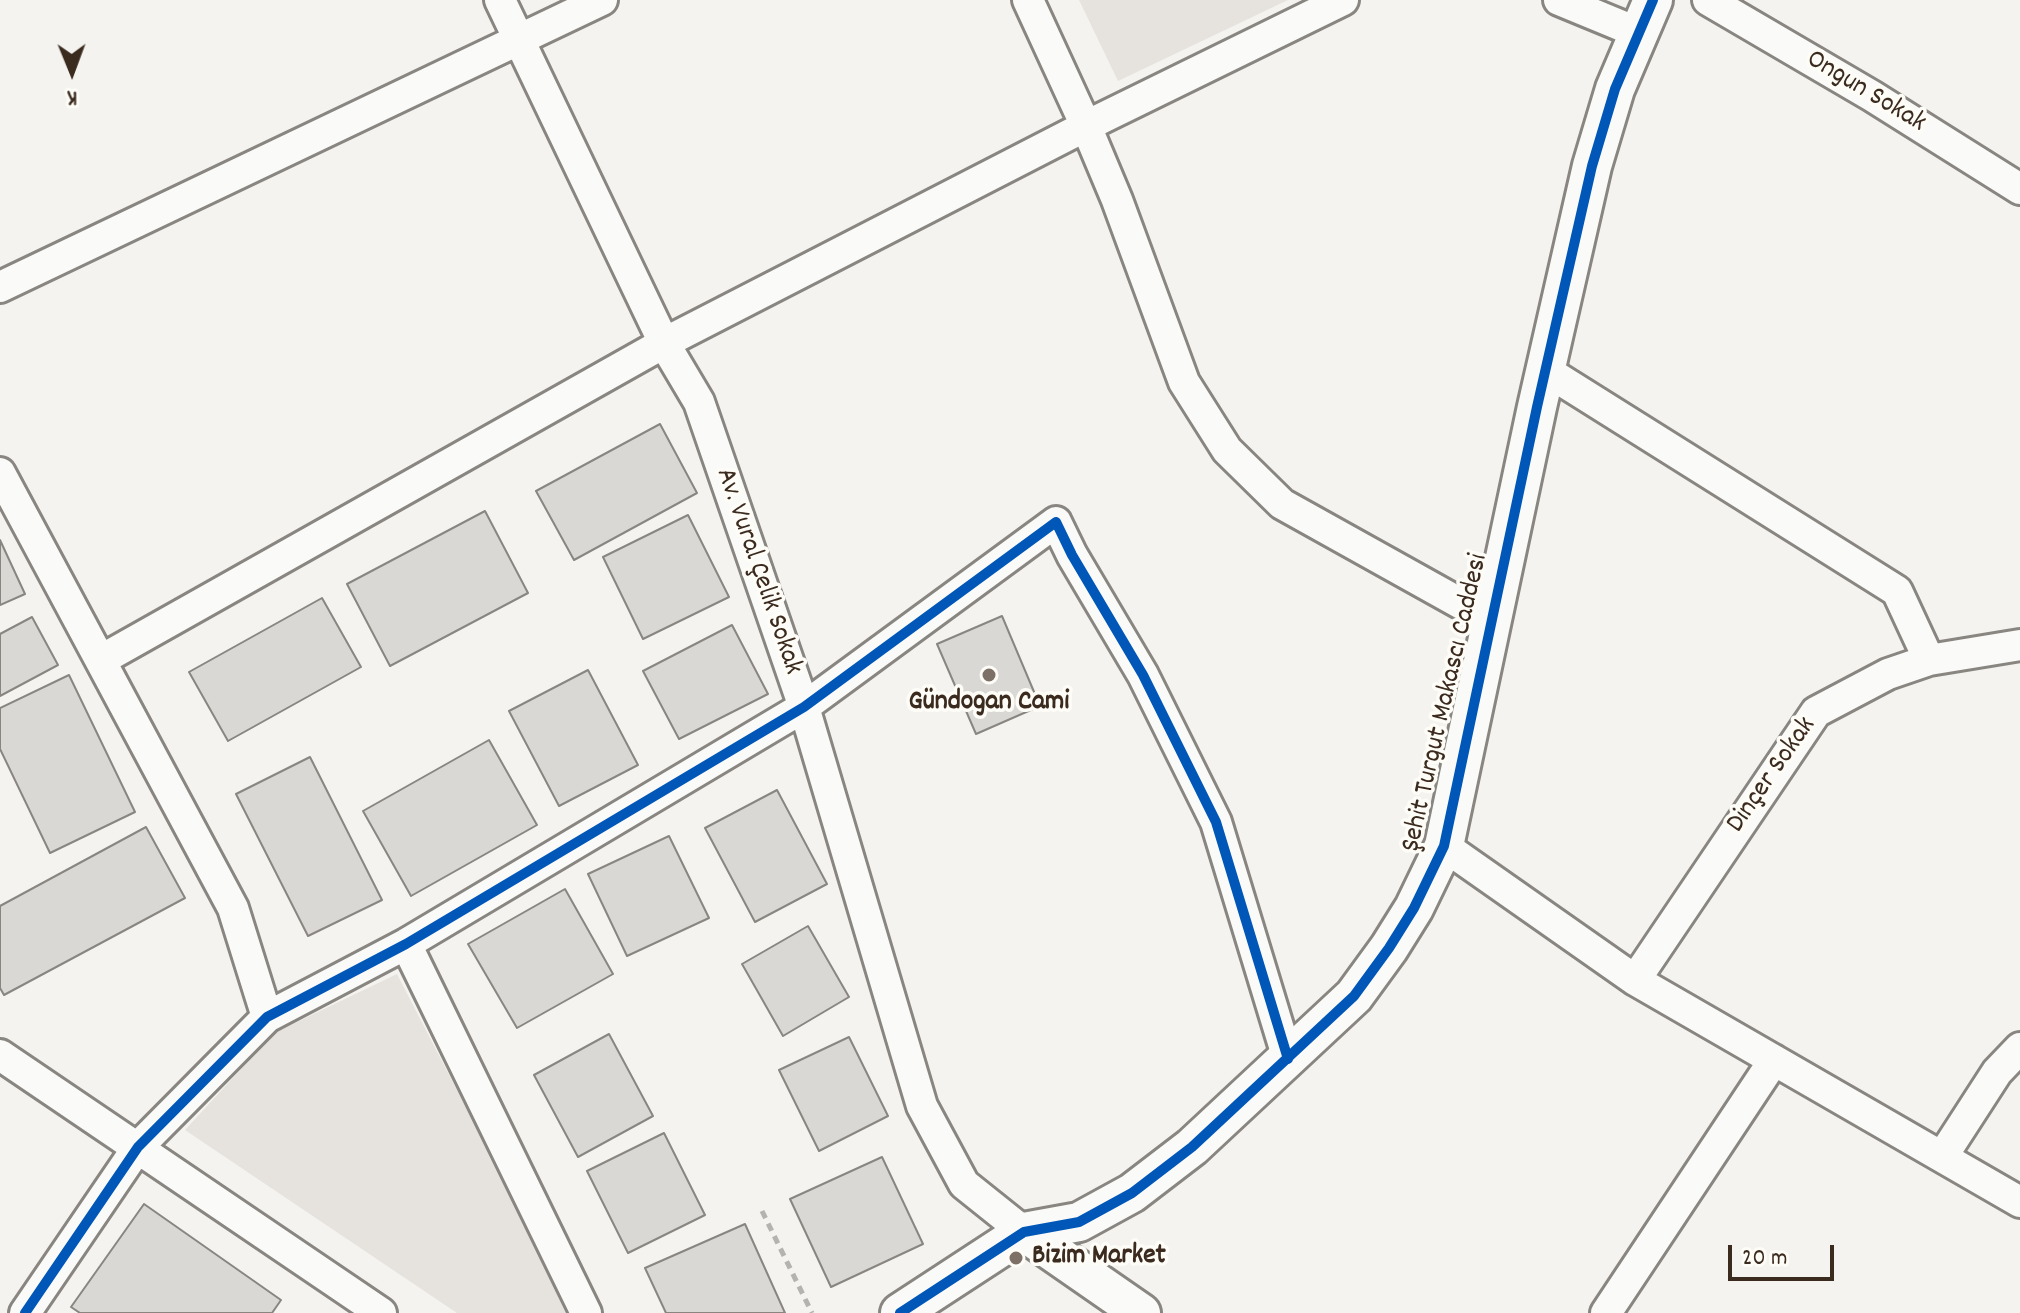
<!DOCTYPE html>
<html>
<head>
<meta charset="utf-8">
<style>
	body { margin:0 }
	#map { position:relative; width:2020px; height:1313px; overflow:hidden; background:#f4f3ef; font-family:Dekko,sans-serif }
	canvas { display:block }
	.north { position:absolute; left:32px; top:32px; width:80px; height:80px; -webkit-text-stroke:6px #fdfcf7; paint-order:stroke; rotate:179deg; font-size:22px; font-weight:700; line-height:32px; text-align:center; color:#3b2a1e }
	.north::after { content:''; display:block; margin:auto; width:28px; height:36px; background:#3b2a1e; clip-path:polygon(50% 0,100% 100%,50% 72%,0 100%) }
	.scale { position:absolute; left:1728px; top:1245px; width:106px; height:36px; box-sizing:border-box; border:4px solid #3b2a1e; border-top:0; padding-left:10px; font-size:24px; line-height:28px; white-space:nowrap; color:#3b2a1e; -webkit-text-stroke:6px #fdfcf7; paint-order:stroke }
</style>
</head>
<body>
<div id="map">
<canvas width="2020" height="1313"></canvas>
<div class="north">K</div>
<div class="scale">20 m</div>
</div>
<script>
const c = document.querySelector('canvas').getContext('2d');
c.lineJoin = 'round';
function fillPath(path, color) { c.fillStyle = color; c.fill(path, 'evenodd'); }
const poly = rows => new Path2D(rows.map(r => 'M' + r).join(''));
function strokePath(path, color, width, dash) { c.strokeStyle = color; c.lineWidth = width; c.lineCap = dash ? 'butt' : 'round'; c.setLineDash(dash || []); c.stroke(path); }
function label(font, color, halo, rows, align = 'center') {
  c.font = font + ' Dekko,sans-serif'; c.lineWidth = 7; c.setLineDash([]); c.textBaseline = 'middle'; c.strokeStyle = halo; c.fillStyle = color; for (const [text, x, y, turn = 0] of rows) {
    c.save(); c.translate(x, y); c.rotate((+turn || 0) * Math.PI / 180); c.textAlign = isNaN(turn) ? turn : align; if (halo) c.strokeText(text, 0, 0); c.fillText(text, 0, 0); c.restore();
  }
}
const built = poly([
	[1079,0,1288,0,1118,81],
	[397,974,572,1313,457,1313,185,1130,274,1033]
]);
const building = poly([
	[660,424,697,493,574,560,536,491,660,424],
	[485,511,528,593,390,666,347,584,485,511],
	[688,515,729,597,643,639,603,557,688,515],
	[0,540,25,594,0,605,0,540],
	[322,598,361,667,228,741,189,672,322,598],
	[1002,616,1040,706,976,734,937,644,1002,616],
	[32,617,58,665,0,696,0,634,32,617],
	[732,625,768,694,679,739,643,671,732,625],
	[588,670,638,765,559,806,509,711,588,670],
	[69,675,135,812,50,853,0,749,0,708,69,675],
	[489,740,537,825,411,896,363,811,489,740],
	[310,757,382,900,308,936,236,794,310,757],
	[777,790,827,884,755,922,705,828,777,790],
	[146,827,185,898,4,995,0,988,0,906,146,827],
	[669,836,709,918,627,956,588,874,669,836],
	[565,889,613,974,517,1028,468,944,565,889],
	[808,926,849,997,783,1036,742,964,808,926],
	[609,1034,653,1116,578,1157,534,1075,609,1034],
	[849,1037,888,1116,819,1151,779,1070,849,1037],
	[664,1133,705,1215,628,1253,587,1171,664,1133],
	[882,1157,923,1244,831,1287,790,1199,882,1157],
	[144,1204,281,1300,272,1313,80,1313,71,1307,144,1204],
	[745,1224,785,1313,666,1313,645,1268,745,1224]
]);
const path = poly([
	[762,1211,812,1313]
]);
const minor = poly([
	[500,0,664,343,699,402,804,707,922,1106,964,1184,1024,1232],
	[1028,0,1086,126,1117,200,1184,382,1227,450,1282,504,1492,621],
	[1559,0,1639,33],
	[1708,0,1872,96,2020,189],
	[0,287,602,0],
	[1545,370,1897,591,1929,660],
	[0,473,233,908,267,1017],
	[101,660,664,343,1086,126,1343,0],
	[1444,846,1635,980,2020,1202],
	[406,944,586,1313],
	[1635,980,1816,712,1888,674,1929,660,2020,645],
	[0,1055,381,1313],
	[1942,1157,1997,1072,2020,1048],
	[25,1313,138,1147,267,1017,406,944,804,707,1056,522,1072,555,1143,675,1216,822,1288,1059],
	[1606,1313,1774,1060]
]);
const tertiary = poly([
	[1024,1232,1141,1313],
	[900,1313,1024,1232,1079,1222,1132,1193,1192,1147,1354,996,1389,948,1414,908,1444,846,1537,407,1592,166,1615,89,1653,0]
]);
const cycleway = poly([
	[25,1313,138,1147,267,1017,406,944,804,707,1056,522,1072,555,1143,675,1216,822,1288,1059],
	[900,1313,1024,1232,1079,1222,1132,1193,1192,1147,1354,996,1389,948,1414,908,1444,846,1537,407,1592,166,1615,89,1653,0]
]);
const markers = [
	[989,675,8,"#7c7067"],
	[1016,1258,8,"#7c7067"]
];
const streetNames = [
	["Ongun Sokak",1865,93,31],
	["Av. Vural Çelik Sokak",757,572,71],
	["Şehit Turgut Makascı Caddesi",1447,703,-77],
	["Dinçer Sokak",1773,776,-55]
];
const poiNames = [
	["Gündogan Cami",989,704],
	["Bizim Market",1032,1258,"left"]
];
fillPath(built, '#e6e3de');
fillPath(building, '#d9d8d5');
strokePath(building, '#898681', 2);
strokePath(minor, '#898681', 36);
strokePath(tertiary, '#898681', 44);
strokePath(path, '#b5b3b0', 5, [8, 6]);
strokePath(minor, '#fafaf8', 30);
strokePath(tertiary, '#fafaf8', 38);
strokePath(cycleway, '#0057b8', 10);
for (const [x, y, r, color] of markers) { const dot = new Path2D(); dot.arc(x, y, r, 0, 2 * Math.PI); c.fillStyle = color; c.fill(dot); strokePath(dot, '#fdfcf7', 3); }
label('28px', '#3b2a1e', '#fdfcf7', streetNames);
label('bold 28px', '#3b2a1e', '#fdfcf7', poiNames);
</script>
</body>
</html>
